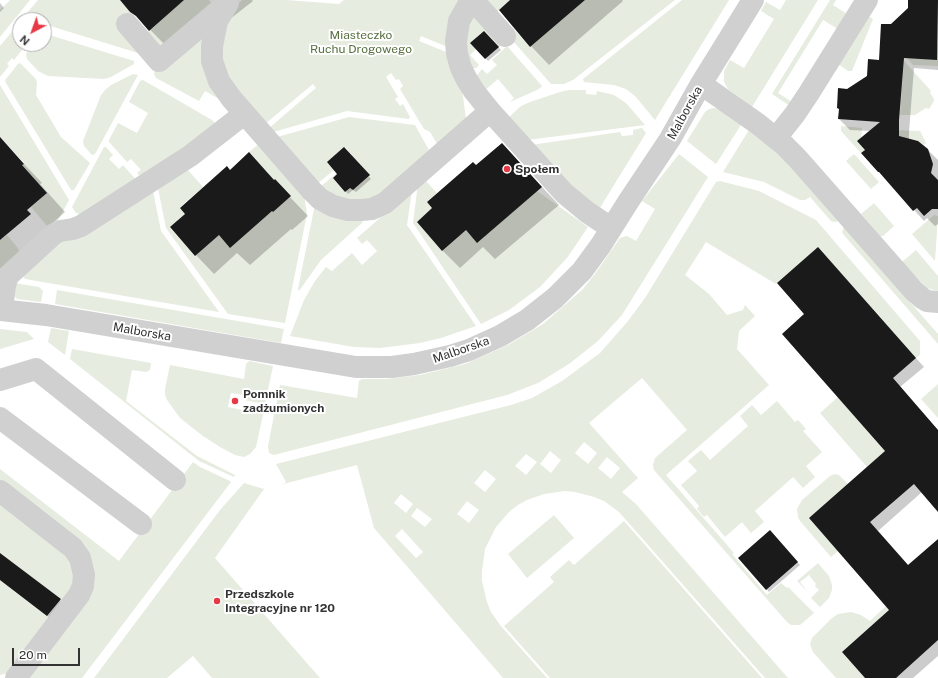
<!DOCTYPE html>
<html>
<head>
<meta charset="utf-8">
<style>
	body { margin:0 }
	#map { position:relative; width:938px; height:678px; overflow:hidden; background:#fff; font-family:"Public Sans",sans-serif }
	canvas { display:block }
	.north { position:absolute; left:12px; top:12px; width:40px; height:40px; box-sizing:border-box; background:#fff; border:1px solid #adadad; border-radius:50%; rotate:221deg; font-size:11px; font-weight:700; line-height:16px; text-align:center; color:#333 }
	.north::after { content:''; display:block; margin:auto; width:14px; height:18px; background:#e63946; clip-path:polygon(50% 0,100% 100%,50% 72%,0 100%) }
	.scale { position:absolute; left:12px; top:648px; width:68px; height:18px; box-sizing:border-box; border:2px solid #333; border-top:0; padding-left:5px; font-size:12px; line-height:14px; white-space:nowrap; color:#333; -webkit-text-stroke:3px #fff; paint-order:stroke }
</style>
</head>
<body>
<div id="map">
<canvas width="938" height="678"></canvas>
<div class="north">N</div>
<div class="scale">20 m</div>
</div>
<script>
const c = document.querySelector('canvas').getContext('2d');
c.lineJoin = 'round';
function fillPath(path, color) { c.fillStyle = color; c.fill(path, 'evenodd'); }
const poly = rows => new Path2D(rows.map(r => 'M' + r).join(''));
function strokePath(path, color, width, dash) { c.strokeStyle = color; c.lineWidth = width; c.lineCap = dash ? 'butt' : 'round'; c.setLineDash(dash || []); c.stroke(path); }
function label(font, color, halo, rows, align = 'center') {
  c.font = font + ' "Public Sans",sans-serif'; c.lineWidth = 4; c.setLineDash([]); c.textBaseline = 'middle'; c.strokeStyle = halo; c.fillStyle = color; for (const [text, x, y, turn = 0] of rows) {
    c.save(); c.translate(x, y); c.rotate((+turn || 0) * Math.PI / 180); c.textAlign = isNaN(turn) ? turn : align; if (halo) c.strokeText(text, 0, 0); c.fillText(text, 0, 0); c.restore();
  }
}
const green = poly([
	[10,0,30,0,0,37,0,10],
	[38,0,120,0,133,15,131,16,138,53,44,24,44,20,21,20],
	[184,0,209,0,214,6,161,49,145,35,164,18,163,17],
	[242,0,286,0,339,4,344,0,462,0,450,48,421,36,419,41,451,54,463,96,466,119,439,147,430,132,424,129,400,89,403,86,399,79,396,80,391,73,386,77,398,97,395,99,400,106,403,104,410,117,409,119,347,111,270,133,269,128,316,88,313,84,265,124,262,124,222,68,221,36,235,7],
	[486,0,510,0,495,14],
	[585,0,675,0,573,80,564,84,551,84,513,41,511,30,513,28,530,47],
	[682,0,729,0,655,120,635,96,626,89,614,85,584,82,583,79],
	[786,0,818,0,752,107,728,89,724,82,724,71,730,60,744,68,774,19,761,11,766,2,780,10],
	[830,0,836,0,833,5,847,14,838,29,823,20,778,93,792,102,790,106,772,94],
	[474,14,504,42,496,50,481,33,471,43,476,49,470,55,479,65,476,68,468,68,464,44,471,16],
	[868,16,873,19,852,71,848,71,838,64],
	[20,22,20,44,23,44,20,48,22,50,14,60,12,58,7,64,9,66,0,77,0,46],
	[202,31,221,100,205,91,199,101,156,78,154,74,155,70],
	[44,34,46,34,134,61,134,64,111,77,104,79,48,76,38,71,27,59,26,56,26,54,34,44,44,44],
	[938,40,938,66,913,65,907,58,936,60],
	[507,46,542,86,539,89,510,102,514,98,498,79,484,91,474,79,482,69,487,74,497,65,492,60],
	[904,61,931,91,930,93,933,97,934,101,929,109,926,108,915,115,900,115],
	[20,63,35,78,37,82,36,95,61,137,90,163,74,190,71,190,6,83,5,80,18,64],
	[133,74,138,75,95,154,92,155,84,146,83,141,101,95,105,90,111,85],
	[143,80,212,120,216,124,142,179,137,173,141,170,131,159,127,162,109,142,109,140,118,123,137,133,148,113,129,102,140,81],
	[0,85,69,200,55,226,48,227,31,207,47,193,22,165,24,163,9,147,0,155],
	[569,90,586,90,586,94,596,95,597,91,614,95,626,103,645,125,527,140,508,118,521,106,530,102,560,92],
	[714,108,719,109,741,125,716,164,687,141,705,112,709,109],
	[349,117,415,125,429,150,380,197,348,202,320,187,337,173,333,178,345,192,350,188,353,190,369,176,345,147,334,170,317,184,277,137],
	[841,126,862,128,861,138,858,141,865,150,861,153,841,131],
	[642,128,646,133,598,211,585,203,531,145,620,132,622,136,633,135,633,130],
	[749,130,772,149,790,166,838,221,835,222,831,221,810,197,805,200,800,200,764,182,723,172],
	[894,130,920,131,926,143,924,145,918,141,908,138,902,139],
	[260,143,304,194,307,214,285,323,228,314,166,228,157,183,186,168,203,187,180,207,185,214,170,228,195,256,218,233,272,211,290,196,275,179,274,180,249,152],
	[104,147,106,147,113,155,109,159,119,169,123,165,138,182,87,216,76,213,72,207],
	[679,154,708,177,622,315,598,341,569,364,538,383,507,395,274,455,269,453,268,446,280,385,357,398,359,381,362,379,387,379,420,375,465,364,508,345,543,324,583,289,597,271,620,238,627,236,636,241,655,209,642,201],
	[854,154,879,182,871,189,846,161],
	[424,179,437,193,427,202,432,208,417,222,442,251,459,235,464,228,477,242,537,191,588,227,567,258,540,287,509,310,481,324,413,223,418,184],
	[720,181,759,191,816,220,920,341,920,355,916,358,818,248,776,284,706,242,685,275,709,294,727,315,743,310,745,305,755,316,739,331,737,349,769,385,666,475,734,553,732,554,767,595,781,583,787,588,788,587,814,613,800,625,791,625,787,622,654,470,653,465,655,458,687,430,642,378,589,423,638,478,622,492,636,504,788,678,765,678,619,512,604,501,594,497,575,492,565,491,544,494,527,500,518,505,510,511,496,527,485,549,482,571,482,581,487,602,491,612,500,625,547,678,503,678,374,528,357,465,283,484,286,482,276,464,511,405,532,398,562,381,600,353,628,321,645,298,716,182],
	[584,442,597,453,588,464,575,453],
	[550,451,561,460,551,473,540,464],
	[526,454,537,462,526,475,515,466],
	[607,457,620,468,611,479,598,468],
	[485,470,496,479,485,492,474,483],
	[401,494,413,504,406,513,394,503],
	[467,501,479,510,469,523,457,514],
	[417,508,432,519,425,527,411,516],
	[402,529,423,552,416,558,395,536],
	[152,186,161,231,219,312,25,279,20,273,51,246],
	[412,190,407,225,476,326,441,338,420,343,380,348,354,347,290,336,304,300,315,281,326,267,332,271,352,253,362,265,377,251,367,240,362,244,357,238],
	[874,203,894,226,883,236,880,236,861,214],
	[318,206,359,217,363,222,321,260,299,291,298,289,314,209],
	[934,215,938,216,935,261,912,234],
	[844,227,938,334,938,344,843,234,842,232],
	[7,235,17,247,20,252,0,273,0,240],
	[916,250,938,276,938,291,927,288,902,262],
	[14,283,39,287,43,291,41,302,17,299,13,294],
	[57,290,284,329,281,343,55,304],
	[51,328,69,331,65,355,48,342],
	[0,329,27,332,34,339,0,349],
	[72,349,151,363,150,370,146,372,132,370,126,401,197,456,235,475,234,477,199,461,70,359],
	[249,361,273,366,265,404,244,400,244,395,231,393,228,407,242,410,243,405,264,410,256,447,250,454,244,457,235,455,220,447,203,436,180,418,167,400,165,395,165,389,170,365,244,379,246,364],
	[938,384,938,418,921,399],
	[838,397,885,451,867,467,820,413],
	[777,401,795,422,798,420,806,429,803,431,822,452,806,466,815,477,803,488,793,477,755,511,764,522,751,533,742,522,725,537,707,515,704,517,697,509,699,506,681,485,697,471,688,461,701,450,710,460,748,426,740,416,752,405,761,415],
	[193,462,200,467,230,481,231,482,82,678,24,678,90,583,0,484,0,469,119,561],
	[835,474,839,475,848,484,809,518,838,551,831,557,800,521,798,517,797,509,802,500,830,476],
	[244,483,264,489,215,558,320,678,212,678,193,656,167,678,94,678,220,510],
	[0,499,66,550,77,584,8,673,0,675,0,580,48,616,61,599,0,553],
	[554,515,574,538,527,578,508,554],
	[624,521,762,678,550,678,504,626,554,582,550,577,569,560,574,565],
	[818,563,829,576,832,585,832,590,829,598,820,607,811,598,819,590,815,586,816,584,809,575,800,582,808,592,797,581],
	[886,606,889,610,842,652,865,678,836,678,813,652,810,644,812,638,831,619,838,614,851,612,861,615,870,621]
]);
const shadow = poly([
	[121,0,252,0,253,1,230,19,169,49],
	[511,0,622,0,623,1,549,65,531,46],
	[909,0,938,0,938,70,914,68,909,132,909,140,928,150,938,160,938,224,935,226,927,218,924,221,914,210,866,150,871,131,850,130,839,119,840,110,838,108,847,90,868,76,879,61,892,26,909,9],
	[0,3,4,8,0,12],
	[484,32,501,50,488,61,472,43],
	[502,144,559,205,495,259,483,247,460,268,442,250,476,166],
	[9,148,42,183,40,184,65,212,0,270,0,156],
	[344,149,371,179,356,192,353,190,348,194,334,178,339,174],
	[249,154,308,216,292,230,291,229,250,265,237,253,214,274,196,255,230,171],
	[826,257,924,367,900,387,938,430,938,510,922,492,878,531,909,566,938,541,938,656,913,678,866,678,890,610,810,518,886,451,806,314],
	[773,534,800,565,769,592,740,558],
	[0,554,62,602,50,618,0,580]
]);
const building = poly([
	[120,0,184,0,149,31,136,16,130,12],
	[510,0,585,0,530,47,499,10],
	[908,0,938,0,937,60,904,58,899,120,899,136,918,141,928,149,933,164,931,173,938,180,938,209,932,209,924,216,917,208,913,211,879,172,878,172,861,153,865,150,857,141,880,122,838,119,839,109,837,108,838,88,847,89,867,76,868,59,879,60,881,24,891,24,908,8],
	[484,31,499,47,485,59,470,43],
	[0,137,24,164,22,165,47,193,27,210,31,214,0,240],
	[502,143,542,187,477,243,466,230,442,251,417,222,432,208,427,202,473,162,476,165],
	[344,147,370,175,353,190,350,188,345,192,333,178,337,174,327,162],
	[249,152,274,180,275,179,291,196,273,212,272,211,230,248,219,235,195,256,170,227,185,214,180,208,227,166,230,170],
	[818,247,916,358,893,378,938,430,938,512,914,484,870,522,908,565,938,539,938,640,896,678,865,678,842,652,889,610,809,518,885,451,782,334,804,314,777,283],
	[770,530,798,562,766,590,738,558],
	[0,553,61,599,47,616,0,580]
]);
const minor = poly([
	[471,0,459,21,456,41,457,54,461,68,467,80,474,91,490,111,564,193,587,212,611,228],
	[473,0,505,36],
	[228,3,217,21,212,46,212,61,219,81,231,98,312,191,320,199,333,206,348,210,361,210,372,209,385,203,490,111],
	[127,24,159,61,223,7],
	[701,84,758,124,784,145,797,158,914,291,922,298,927,301,938,302],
	[776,138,795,114,809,93,867,0],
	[0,310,46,315,356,367,392,367,414,364,450,356,469,350,500,336,527,320,555,298,582,271,601,245,628,202,670,139,701,84,753,0],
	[2,310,5,285,8,276,54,234,60,231,73,229,81,226,190,156,244,114],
	[0,380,36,369,175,480],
	[0,418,141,524],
	[0,491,73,548,80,558,84,575,83,586,79,595,16,678]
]);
const markers = [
	[507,169,4,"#e63946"],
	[235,401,4,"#e63946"],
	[217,601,4,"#e63946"]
];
const parkNames = [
	["Miasteczko",361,35],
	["Ruchu Drogowego",361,49]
];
const streetNames = [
	["Malborska",685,113,-61],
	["Malborska",142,332,10],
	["Malborska",461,350,-19]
];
const poiNames = [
	["Społem",515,169],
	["Pomnik",243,394],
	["zadżumionych",243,408],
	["Przedszkole",225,594],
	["Integracyjne nr 120",225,608]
];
fillPath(green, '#e6ecdf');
fillPath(shadow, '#0003');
fillPath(building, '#1a1a1a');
strokePath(minor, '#d0d0d0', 22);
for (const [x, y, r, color] of markers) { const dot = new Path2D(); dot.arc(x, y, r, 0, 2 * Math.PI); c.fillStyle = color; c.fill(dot); strokePath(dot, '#fff', 1.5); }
label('12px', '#56703f', '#fff', parkNames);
label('12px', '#333', '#fff', streetNames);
label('bold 12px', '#333', '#fff', poiNames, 'left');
</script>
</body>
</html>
